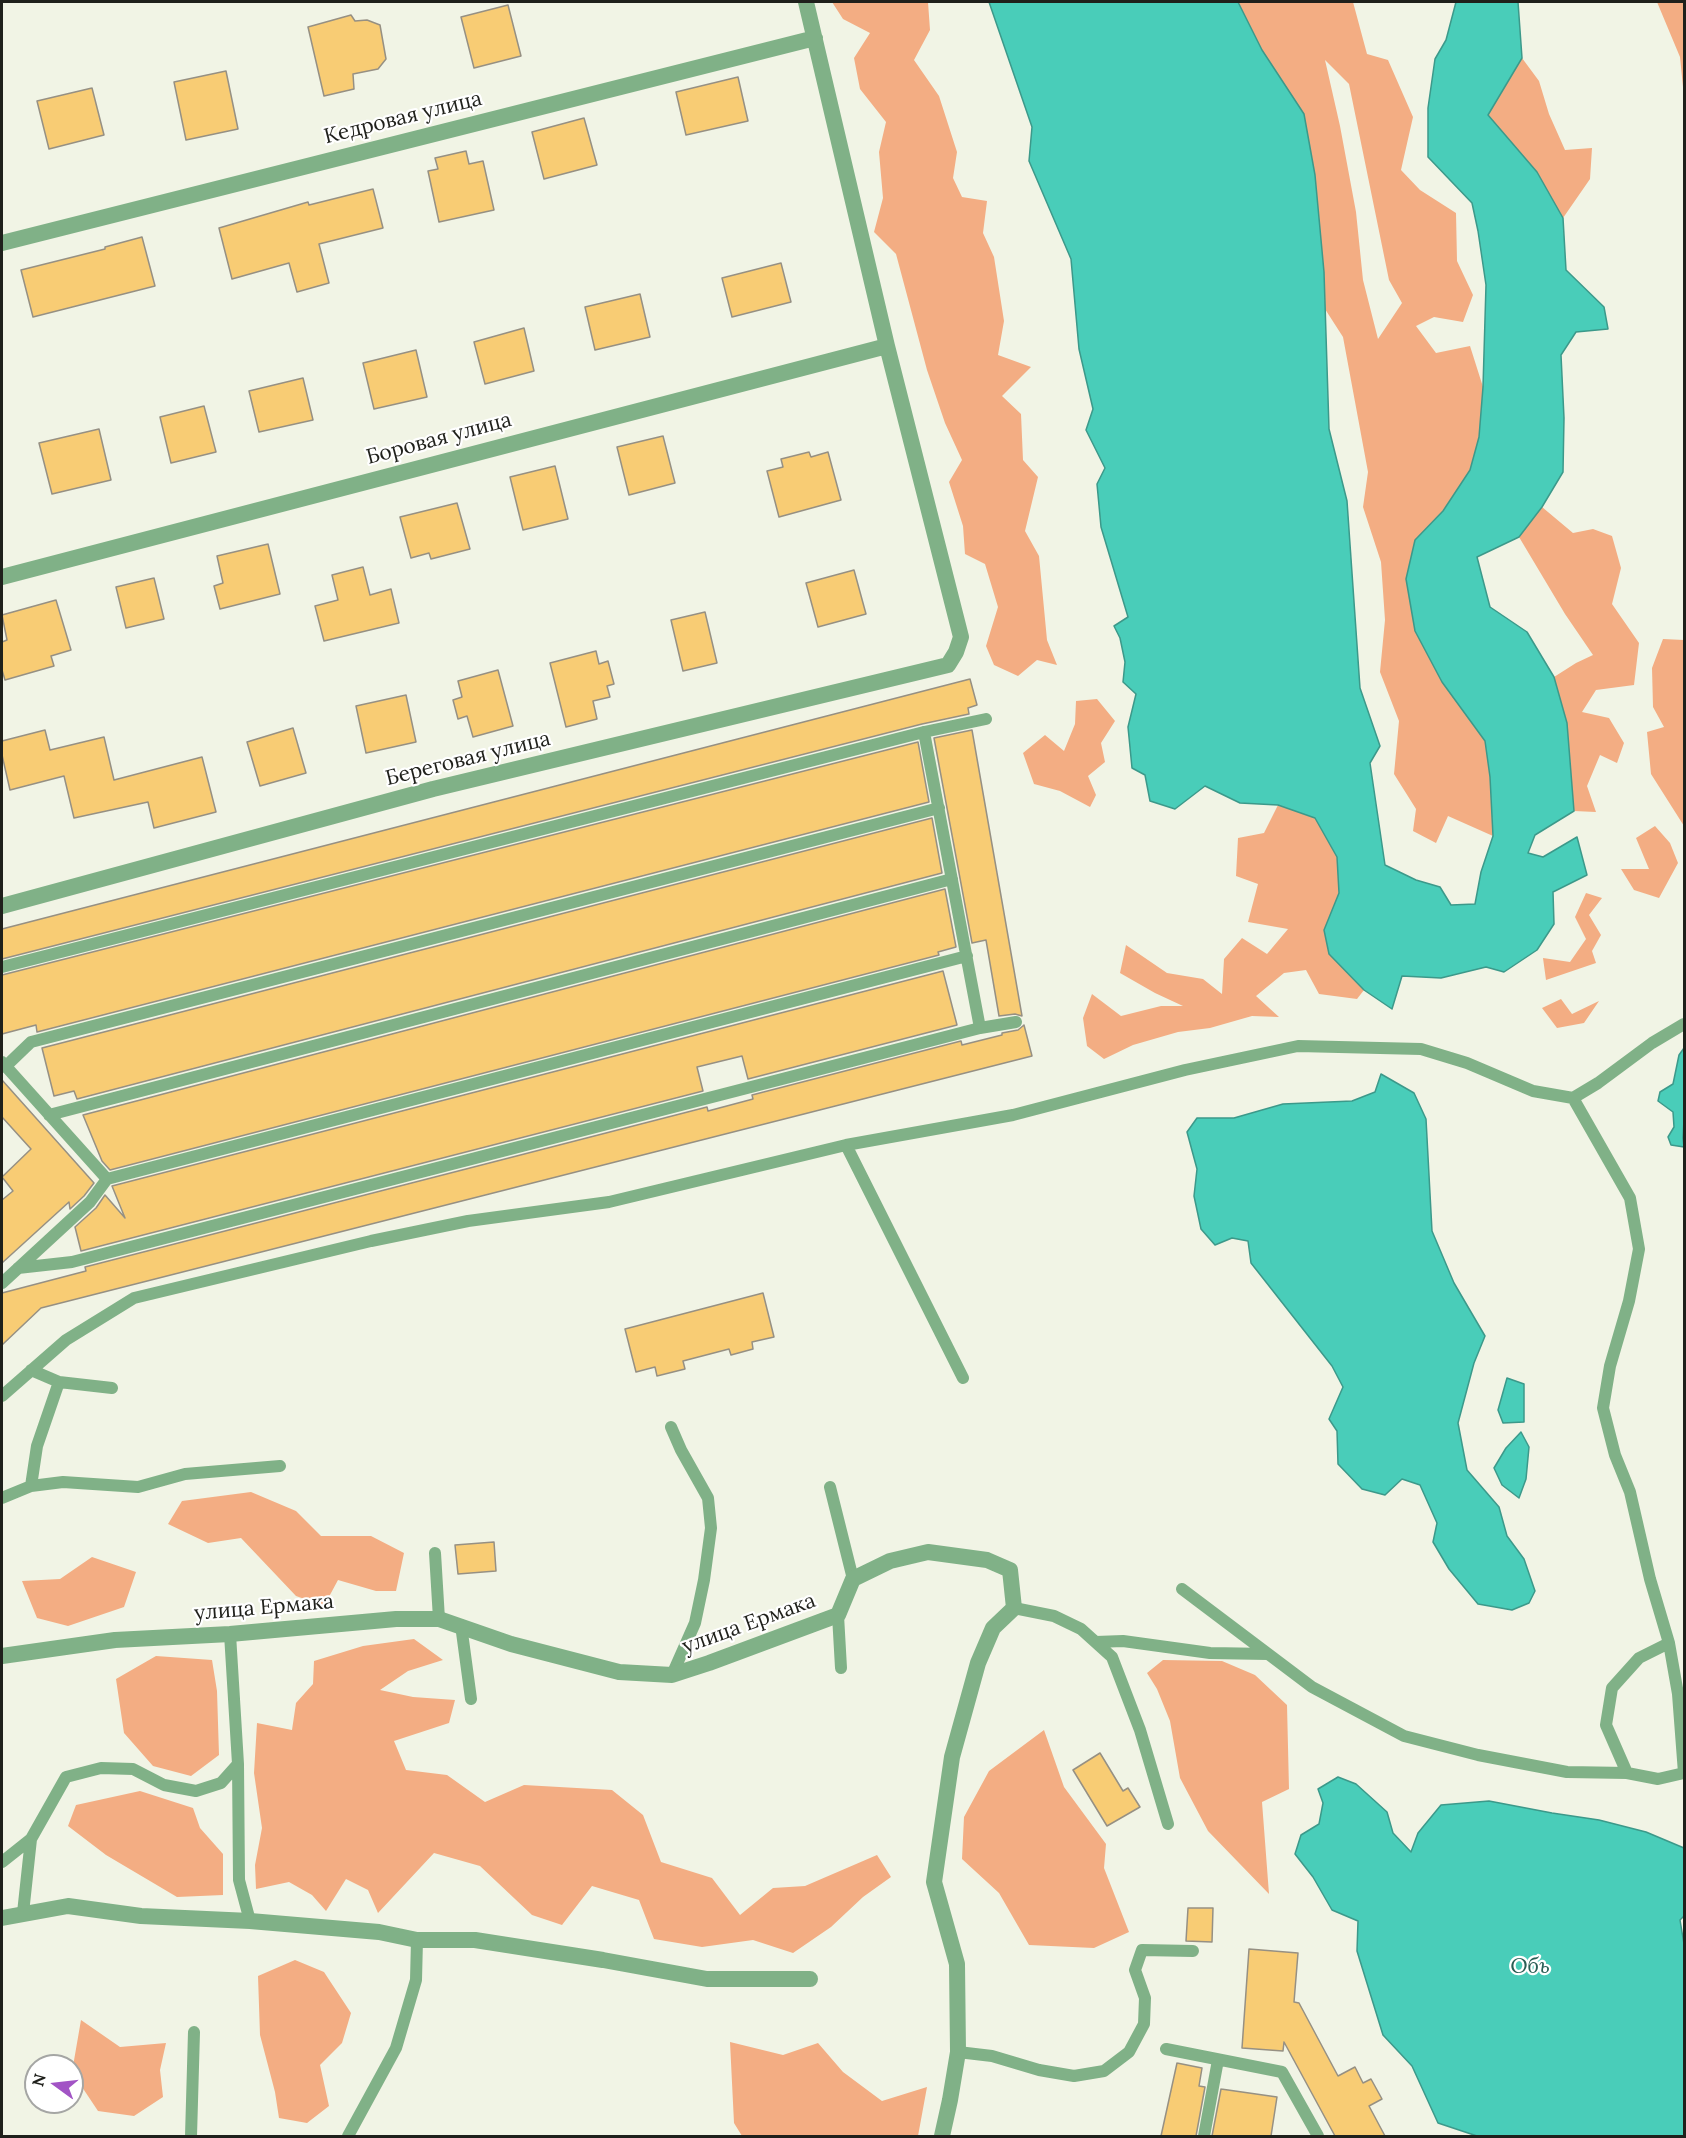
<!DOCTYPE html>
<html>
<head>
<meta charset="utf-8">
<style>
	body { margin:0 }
	#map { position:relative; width:1686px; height:2138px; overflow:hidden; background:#f1f4e5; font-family:Lora,serif }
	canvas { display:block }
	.frame { position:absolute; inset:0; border:3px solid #1f201b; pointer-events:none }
	.north { position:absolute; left:24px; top:2054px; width:60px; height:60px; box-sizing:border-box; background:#fff; border:2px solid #a5a6a4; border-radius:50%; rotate:285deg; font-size:16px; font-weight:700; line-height:24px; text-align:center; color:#1f201b }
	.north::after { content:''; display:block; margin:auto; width:21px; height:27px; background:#a254c5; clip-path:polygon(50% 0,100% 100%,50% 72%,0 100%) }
</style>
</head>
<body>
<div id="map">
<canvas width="1686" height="2138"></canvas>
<div class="frame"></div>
<div class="north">N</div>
</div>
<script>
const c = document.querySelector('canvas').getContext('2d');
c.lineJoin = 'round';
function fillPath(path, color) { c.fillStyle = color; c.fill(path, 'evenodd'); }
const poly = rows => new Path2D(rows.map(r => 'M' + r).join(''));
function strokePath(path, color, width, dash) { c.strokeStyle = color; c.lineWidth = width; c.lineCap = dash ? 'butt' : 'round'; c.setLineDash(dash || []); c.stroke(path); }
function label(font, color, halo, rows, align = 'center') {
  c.font = font + ' Lora,serif'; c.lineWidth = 4.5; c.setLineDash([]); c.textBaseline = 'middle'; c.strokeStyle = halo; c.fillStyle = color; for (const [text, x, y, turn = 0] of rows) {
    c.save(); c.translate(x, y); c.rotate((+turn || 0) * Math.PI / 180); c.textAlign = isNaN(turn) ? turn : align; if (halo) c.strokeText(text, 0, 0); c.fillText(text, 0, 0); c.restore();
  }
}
const green = poly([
	[832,2,928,2,930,30,914,60,939,96,957,152,953,178,962,197,987,201,983,233,994,257,1004,321,998,355,1031,367,1002,396,1021,414,1023,460,1038,477,1025,531,1039,556,1047,640,1057,665,1037,660,1018,676,994,665,986,646,998,607,985,564,965,554,963,526,949,482,962,460,945,423,927,370,896,254,874,232,883,198,879,152,886,122,860,89,854,58,870,33,843,19],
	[1238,2,1353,2,1367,54,1388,60,1413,117,1401,170,1420,190,1456,213,1457,261,1473,295,1463,322,1434,317,1416,326,1436,353,1470,346,1483,387,1479,437,1470,470,1443,511,1415,540,1406,579,1415,631,1442,682,1485,741,1490,777,1493,836,1448,816,1436,843,1413,831,1416,809,1394,774,1399,721,1380,672,1385,620,1381,562,1363,507,1368,472,1343,337,1325,309,1324,272,1262,50],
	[1325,60,1349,84,1389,280,1402,303,1378,339,1363,280,1356,212,1340,126],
	[1657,2,1684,2,1684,97,1680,57],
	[1522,58,1539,81,1549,114,1565,150,1592,148,1590,179,1563,218,1537,172,1488,115],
	[1542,507,1573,533,1593,529,1612,536,1621,568,1612,604,1639,643,1634,685,1596,690,1582,712,1609,718,1624,743,1617,763,1600,755,1587,786,1596,812,1574,811,1567,723,1554,677,1576,663,1593,655,1565,614,1519,537],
	[1663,639,1684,640,1684,826,1651,774,1647,732,1664,727,1653,707,1652,668],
	[1097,699,1115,721,1101,743,1105,762,1088,776,1096,795,1090,807,1060,791,1034,784,1023,753,1045,735,1064,751,1075,724,1076,701],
	[1278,805,1315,818,1337,857,1339,893,1324,930,1329,954,1364,990,1357,999,1319,994,1306,970,1284,973,1256,996,1279,1017,1252,1016,1210,1028,1178,1032,1133,1045,1104,1059,1087,1046,1083,1018,1092,994,1121,1016,1161,1006,1183,1006,1155,993,1120,973,1126,945,1167,973,1203,979,1222,994,1224,959,1242,938,1267,954,1288,929,1248,922,1258,884,1236,876,1238,838,1264,833],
	[1655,826,1670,843,1678,863,1659,898,1634,890,1621,869,1649,869,1636,838],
	[1586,893,1602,898,1589,915,1601,935,1592,951,1596,963,1546,980,1543,958,1570,962,1586,939,1575,917],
	[1561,999,1572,1014,1599,1001,1584,1023,1557,1028,1542,1008],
	[251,1492,296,1511,321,1536,371,1536,404,1553,396,1591,376,1591,338,1580,324,1606,296,1596,241,1538,208,1543,168,1524,182,1501],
	[92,1557,136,1572,124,1607,68,1626,37,1618,22,1581,60,1579],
	[414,1639,443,1660,408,1671,380,1690,413,1697,455,1700,449,1723,394,1741,406,1770,447,1775,485,1802,524,1785,612,1790,643,1815,661,1862,712,1878,740,1915,773,1888,805,1886,877,1855,891,1877,863,1897,831,1927,793,1953,753,1940,702,1947,654,1939,639,1900,592,1886,562,1925,532,1915,480,1866,434,1853,378,1913,368,1890,346,1879,326,1911,312,1895,289,1882,256,1889,255,1865,262,1828,254,1773,257,1723,292,1730,296,1703,313,1684,314,1661,363,1646],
	[156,1656,212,1660,217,1691,219,1755,191,1776,153,1766,124,1733,116,1679],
	[1163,1660,1222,1661,1255,1675,1287,1705,1289,1789,1262,1802,1269,1894,1208,1831,1180,1778,1170,1721,1157,1689,1147,1673],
	[1044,1730,1064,1787,1106,1844,1104,1868,1129,1932,1094,1948,1029,1945,999,1893,962,1859,964,1817,989,1771],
	[140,1791,193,1808,200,1828,223,1854,223,1895,177,1897,106,1855,68,1826,76,1805],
	[295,1960,324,1972,351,2013,342,2043,320,2065,329,2106,307,2123,279,2118,275,2092,260,2035,258,1976],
	[81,2020,120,2047,166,2043,160,2070,163,2097,134,2116,98,2111,72,2072],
	[730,2042,783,2055,818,2043,843,2072,882,2101,927,2087,918,2136,742,2136,734,2123]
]);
const water = poly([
	[989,2,1238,2,1262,50,1304,114,1315,175,1324,272,1329,429,1347,501,1360,688,1380,746,1370,763,1385,865,1416,880,1440,887,1451,905,1475,904,1481,872,1493,836,1490,777,1485,741,1442,682,1415,631,1406,579,1415,540,1443,511,1470,470,1479,437,1483,387,1486,285,1478,231,1472,203,1428,157,1428,108,1435,59,1446,40,1456,2,1518,2,1522,58,1488,115,1537,172,1563,218,1566,270,1604,307,1608,329,1576,332,1561,355,1564,418,1563,472,1542,507,1519,537,1477,557,1490,607,1527,632,1554,677,1567,723,1574,811,1535,835,1528,853,1543,857,1577,837,1587,875,1553,892,1554,924,1537,950,1504,972,1486,967,1441,978,1402,976,1392,1009,1364,990,1329,954,1324,930,1339,893,1337,857,1315,818,1278,805,1240,803,1205,786,1175,809,1150,801,1145,775,1132,768,1128,727,1136,694,1123,682,1125,662,1120,638,1114,626,1128,617,1101,527,1097,484,1105,468,1086,430,1093,409,1079,349,1071,259,1029,161,1032,127,989,2],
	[1684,1048,1684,1120,1683,1138,1684,1147,1671,1145,1668,1137,1674,1127,1673,1112,1658,1101,1660,1092,1673,1084,1679,1055,1684,1048],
	[1381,1074,1414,1093,1426,1119,1432,1231,1454,1283,1485,1336,1474,1363,1458,1423,1467,1470,1499,1507,1507,1536,1524,1559,1535,1591,1529,1603,1512,1610,1478,1604,1449,1569,1433,1542,1437,1523,1420,1485,1402,1479,1385,1495,1362,1489,1338,1464,1337,1431,1329,1419,1343,1387,1332,1366,1251,1263,1248,1241,1232,1238,1215,1245,1201,1229,1194,1196,1197,1169,1187,1132,1197,1118,1234,1118,1283,1104,1352,1101,1375,1092,1381,1074],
	[1507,1378,1524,1384,1524,1422,1503,1423,1498,1410,1507,1378],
	[1521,1432,1529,1447,1526,1479,1519,1498,1502,1485,1494,1468,1506,1448,1521,1432],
	[1338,1777,1356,1784,1387,1812,1393,1833,1411,1852,1418,1833,1441,1805,1489,1801,1552,1813,1599,1820,1646,1832,1684,1848,1684,1916,1680,1920,1684,1944,1684,2136,1477,2136,1438,2123,1412,2066,1383,2035,1357,1951,1358,1921,1332,1910,1313,1877,1295,1854,1301,1835,1319,1824,1323,1803,1318,1789,1338,1777]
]);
const building = poly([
	[508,5,521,56,474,68,461,17,508,5],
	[351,15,355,21,367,20,380,25,386,59,378,69,353,74,354,89,324,96,308,27,351,15],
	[226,71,238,129,186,140,174,82,226,71],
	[738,77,748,121,686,135,676,92,738,77],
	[92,88,104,135,49,149,37,101,92,88],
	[584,118,597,165,544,179,532,132,584,118],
	[466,151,469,164,483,161,494,210,439,222,428,171,438,169,435,158,466,151],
	[373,189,383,228,319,244,329,283,297,292,289,263,232,279,219,228,308,202,309,205,373,189],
	[142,237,155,286,33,317,21,270,105,249,105,247,142,237],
	[781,263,791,302,732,317,722,278,781,263],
	[640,294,650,337,595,350,585,307,640,294],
	[524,328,534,371,485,384,474,342,524,328],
	[416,350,427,397,374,409,363,363,416,350],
	[303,378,313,420,259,432,249,391,303,378],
	[204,406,216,452,171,463,160,417,204,406],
	[99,429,111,480,52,494,39,443,99,429],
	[663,436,675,483,629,495,617,447,663,436],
	[809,452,811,457,828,452,841,500,779,517,767,471,783,467,781,459,809,452],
	[555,466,568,519,523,530,510,477,555,466],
	[457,503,470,549,431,559,429,553,411,558,400,517,457,503],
	[268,544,280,594,220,609,214,586,223,583,217,556,268,544],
	[363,567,370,595,391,589,399,623,324,641,315,606,338,600,332,575,363,567],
	[854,570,866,614,818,627,806,583,854,570],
	[154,578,164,619,126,628,116,587,154,578],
	[56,600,71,650,51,656,54,666,5,680,2,670,2,642,7,640,2,615,56,600],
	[705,612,717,663,683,671,671,620,705,612],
	[596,651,599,664,608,661,614,684,607,686,610,697,593,701,597,719,566,727,550,663,596,651],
	[498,670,513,726,473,737,467,716,458,719,453,700,462,697,458,681,498,670],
	[970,679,977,705,968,708,969,714,922,724,2,959,2,929,970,679],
	[406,695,416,742,366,753,356,706,406,695],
	[293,728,306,773,260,786,247,742,293,728],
	[45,730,50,750,104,737,114,780,202,757,216,812,154,828,148,802,74,818,64,776,10,790,2,755,2,741,45,730],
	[972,730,1022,1016,1015,1014,999,1016,986,940,972,943,934,738,972,730],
	[918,742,929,802,37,1032,36,1025,2,1034,2,975,918,742],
	[932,818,942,873,77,1099,74,1091,54,1096,42,1048,932,818],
	[945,889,956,947,938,952,939,955,110,1170,102,1161,83,1115,945,889],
	[943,971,957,1025,748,1079,742,1056,697,1067,703,1091,81,1251,75,1227,96,1208,105,1195,125,1218,112,1186,943,971],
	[1024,1025,1032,1056,41,1308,2,1345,2,1293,86,1271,85,1267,707,1107,708,1111,753,1099,752,1095,961,1041,962,1045,1002,1035,1002,1033,1018,1030,1024,1025],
	[2,1080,94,1183,84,1196,70,1209,69,1202,2,1263,2,1200,13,1191,2,1177,31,1149,2,1117,2,1080],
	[763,1293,774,1337,752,1342,753,1349,731,1355,729,1349,683,1361,685,1369,657,1376,655,1367,636,1372,625,1329,763,1293],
	[494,1542,496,1571,458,1574,455,1545,494,1542],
	[1100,1753,1123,1791,1128,1788,1140,1807,1107,1826,1073,1770,1100,1753],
	[1188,1908,1213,1908,1212,1942,1186,1941,1188,1908],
	[1249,1949,1298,1953,1294,2002,1299,2003,1338,2076,1355,2067,1363,2083,1371,2079,1382,2099,1369,2106,1385,2136,1335,2136,1284,2042,1283,2051,1242,2048,1249,1949],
	[1177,2063,1202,2068,1199,2086,1205,2087,1196,2136,1161,2136,1177,2063],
	[1221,2089,1277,2097,1271,2136,1212,2136,1221,2089]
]);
const service = poly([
	[924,732,980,1028],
	[2,967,924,732,986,719],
	[2,1062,107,1179,90,1202,2,1283],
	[5,1067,31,1042,939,808],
	[49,1115,952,879],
	[846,1145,963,1378],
	[107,1179,967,956],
	[18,1268,72,1262,980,1028,1016,1022],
	[31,1370,59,1382,112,1388],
	[2,1396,66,1340,134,1298,371,1241,468,1221,609,1202,846,1145,1013,1115,1185,1070,1298,1046,1421,1049,1467,1063,1533,1091,1573,1098,1598,1083,1652,1043,1684,1024],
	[671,1427,681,1450,708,1498,711,1528,704,1580,695,1623,672,1675],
	[31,1486,37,1446,59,1382],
	[830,1487,853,1579],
	[2,1498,31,1486,63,1482,138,1487,185,1474,280,1466],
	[435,1553,439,1619],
	[1182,1589,1312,1687,1404,1736,1478,1755,1567,1772,1627,1773,1658,1779,1684,1773,1678,1694,1669,1643,1650,1579,1630,1492,1615,1455,1603,1408,1610,1366,1629,1301,1639,1249,1630,1198,1573,1098],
	[1014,1608,1054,1616,1081,1629,1112,1657,1140,1730,1168,1824],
	[838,1615,841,1668],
	[461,1625,471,1699],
	[230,1634,238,1764,239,1880,250,1921],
	[1096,1642,1123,1641,1210,1653,1268,1654],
	[1627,1773,1606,1725,1612,1688,1639,1658,1669,1643],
	[2,1862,31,1839],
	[23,1913,31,1839,66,1777,101,1768,133,1769,164,1785,196,1791,221,1783,238,1764],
	[1166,2049,1282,2072,1318,2136],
	[958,2052,992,2056,1039,2070,1074,2076,1104,2071,1129,2052,1144,2024,1145,1998,1135,1970,1142,1950,1193,1951],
	[191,2136,194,2032],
	[348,2136,396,2048,416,1980,417,1940],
	[1204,2136,1218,2060]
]);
const minor = poly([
	[2,243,815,38],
	[2,577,887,346],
	[2,906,433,789,948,665,956,652,961,637,887,346,806,2],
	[2,1656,115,1640,230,1634,396,1619,439,1619,511,1644,619,1672,672,1675,709,1663,838,1615,853,1579,890,1561,928,1552,987,1560,1010,1570,1014,1608,993,1628,978,1663,952,1757,934,1882,957,1964,958,2052,950,2100,942,2136],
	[2,1918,68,1906,141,1916,250,1921,379,1932,417,1940,475,1940,603,1960,707,1979,810,1979]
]);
const streetNames = [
	["Кедровая улица",403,118,-14],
	["Боровая улица",439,439,-15],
	["Береговая улица",468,759,-14],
	["улица Ермака",264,1608,-5],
	["улица Ермака",749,1624,-20]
];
const waterNames = [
	["Обь",1530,1967]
];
fillPath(green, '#f3ad83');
fillPath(water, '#49cdb9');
strokePath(water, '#3c998a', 1.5);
fillPath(building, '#f8cc74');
strokePath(building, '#969083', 1.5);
strokePath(service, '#80b187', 12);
strokePath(minor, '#80b187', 16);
label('21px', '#1f201b', '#fff', streetNames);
label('italic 22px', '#285e54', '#fff', waterNames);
</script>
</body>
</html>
